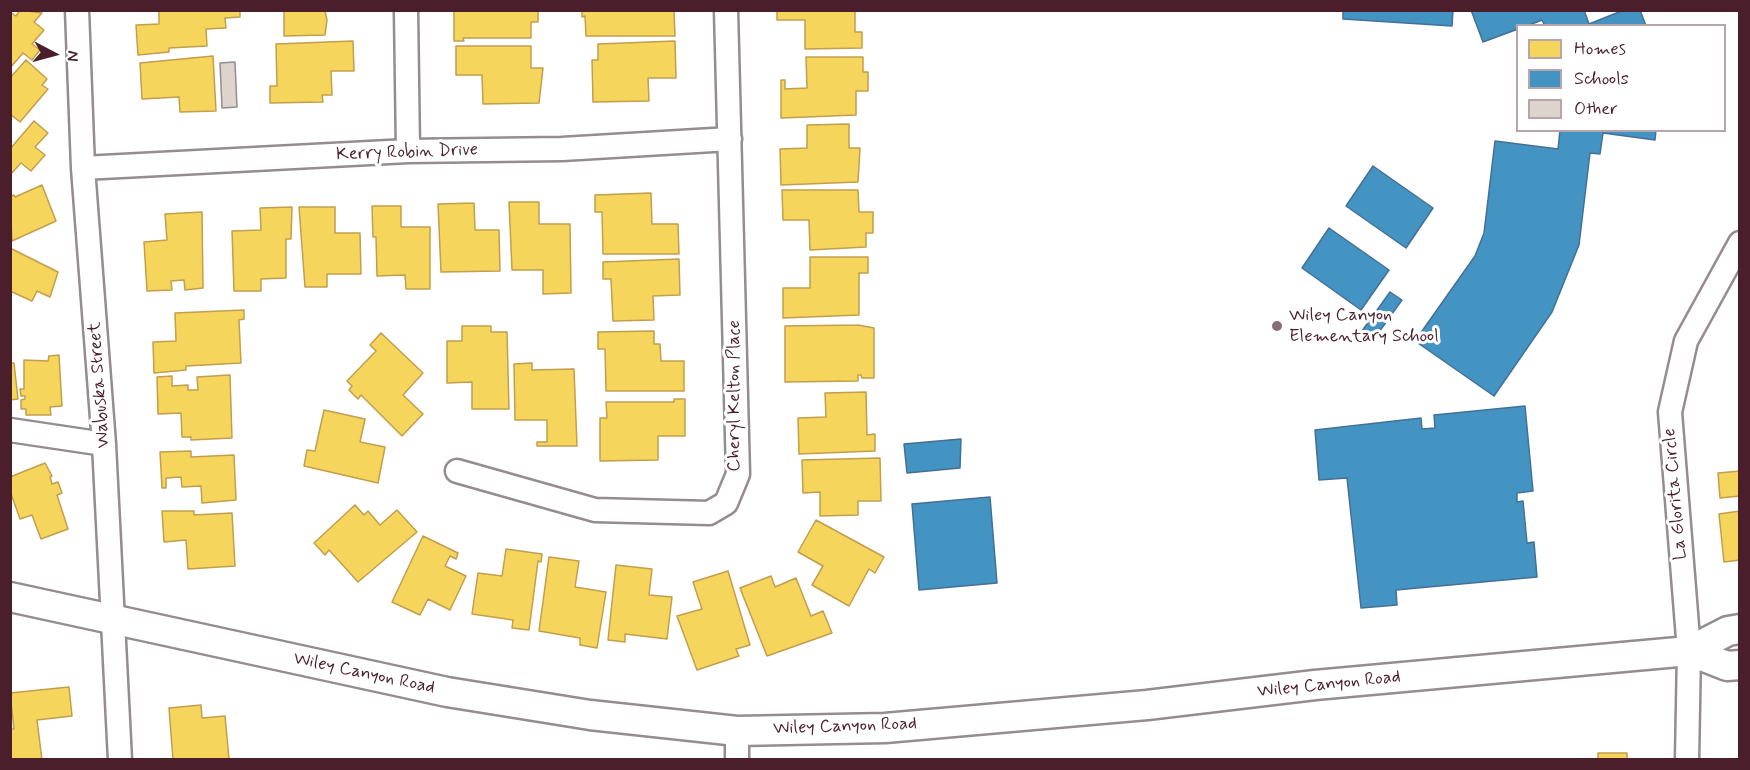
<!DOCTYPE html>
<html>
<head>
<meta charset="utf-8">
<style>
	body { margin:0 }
	#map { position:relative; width:1750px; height:770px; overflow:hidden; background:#fff; font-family:Mynerve,sans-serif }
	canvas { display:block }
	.frame { position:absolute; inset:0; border:12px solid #4a1f2b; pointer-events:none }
	.legend { position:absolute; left:1516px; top:24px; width:210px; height:108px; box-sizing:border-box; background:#fff; border:2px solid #b7a5aa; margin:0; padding:8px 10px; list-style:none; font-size:18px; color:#4a1f2b }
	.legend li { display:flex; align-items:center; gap:12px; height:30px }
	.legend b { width:30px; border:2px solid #b7a5aa }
	.north { position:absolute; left:24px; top:24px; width:60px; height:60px; -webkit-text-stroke:4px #fff; paint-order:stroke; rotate:96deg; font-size:16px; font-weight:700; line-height:24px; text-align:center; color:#4a1f2b }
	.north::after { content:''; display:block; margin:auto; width:21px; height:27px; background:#4a1f2b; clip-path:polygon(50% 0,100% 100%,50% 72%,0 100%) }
</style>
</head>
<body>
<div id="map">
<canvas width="1750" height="770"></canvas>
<div class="frame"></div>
<ul class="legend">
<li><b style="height:16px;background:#f6d55c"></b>Homes</li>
<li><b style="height:16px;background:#4393c3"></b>Schools</li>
<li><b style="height:16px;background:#dcd4cd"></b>Other</li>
</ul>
<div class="north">N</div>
</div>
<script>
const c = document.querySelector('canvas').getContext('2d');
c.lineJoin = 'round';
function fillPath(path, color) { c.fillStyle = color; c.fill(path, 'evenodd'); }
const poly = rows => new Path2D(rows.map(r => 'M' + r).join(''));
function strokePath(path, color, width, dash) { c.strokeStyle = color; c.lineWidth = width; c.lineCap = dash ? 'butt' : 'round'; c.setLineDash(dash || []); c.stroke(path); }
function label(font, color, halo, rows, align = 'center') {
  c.font = font + ' Mynerve,sans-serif'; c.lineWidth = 6; c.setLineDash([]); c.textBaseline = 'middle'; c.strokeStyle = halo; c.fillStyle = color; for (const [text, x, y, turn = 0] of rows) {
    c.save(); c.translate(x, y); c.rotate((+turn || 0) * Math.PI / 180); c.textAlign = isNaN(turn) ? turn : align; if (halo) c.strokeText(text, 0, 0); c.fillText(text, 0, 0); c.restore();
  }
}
const homes = poly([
	[20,10,42,13,34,22,44,30,32,44,40,50,32,60,23,53,10,68,10,12,16,16,20,10],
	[159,10,240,10,240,17,225,18,226,28,206,29,207,46,169,48,169,52,138,55,136,25,159,24,159,10],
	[454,10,538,10,538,22,531,22,531,38,463,38,464,41,454,41,454,10],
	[582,10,674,10,675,36,586,36,585,16,582,17,582,10],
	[777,10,855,10,855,32,862,32,862,48,805,49,805,20,777,20,777,10],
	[269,11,269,10,353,11,325,11,327,20,325,35,284,36,284,11,269,11],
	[353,41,354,71,331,71,332,95,322,95,323,102,270,103,270,86,277,86,276,44,353,41],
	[675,41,676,78,648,78,649,101,593,102,592,60,598,60,598,44,675,41],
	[456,46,531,46,531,68,543,68,539,103,483,104,482,75,456,75,456,46],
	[213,56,216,111,180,112,179,97,142,99,140,63,213,56],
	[806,57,863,57,863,72,868,72,868,91,856,91,856,115,781,118,781,80,785,80,785,89,807,88,806,57],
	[26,60,47,79,42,85,48,89,20,122,10,114,10,78,26,60],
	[34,121,48,133,35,147,45,155,31,171,21,163,10,175,10,149,34,121],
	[849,124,849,148,860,148,858,182,781,185,780,149,807,148,807,125,849,124],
	[42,185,56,221,12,241,10,197,14,195,15,197,42,185],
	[782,190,858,190,859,212,873,212,873,233,866,233,866,247,810,250,809,220,783,220,782,190],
	[651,193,652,224,678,224,679,254,603,254,602,212,595,212,595,195,651,193],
	[509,202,539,202,539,224,570,224,571,293,543,294,543,270,512,270,509,202],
	[474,203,475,230,499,230,500,271,441,272,438,204,474,203],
	[372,206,401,206,401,227,430,227,430,289,406,289,405,275,377,276,376,237,373,237,372,206],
	[292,207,291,239,286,239,286,278,261,279,261,291,234,291,232,231,261,230,260,208,292,207],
	[299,207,335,207,335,233,360,233,361,274,327,274,327,287,305,287,299,207],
	[202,212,203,288,185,290,184,280,171,281,172,290,147,291,144,242,167,240,165,214,202,212],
	[10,248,58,272,50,297,37,291,32,301,10,291,10,248],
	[810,257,868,257,868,273,859,273,859,315,783,318,783,288,810,288,810,257],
	[679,259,680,295,653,296,654,320,613,321,611,279,603,279,603,262,679,259],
	[244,310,244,319,239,320,241,363,186,366,186,370,154,373,153,342,176,341,175,313,244,310],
	[858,325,874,328,874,378,862,378,861,375,858,375,858,381,785,382,785,326,858,325],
	[462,326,491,326,491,332,507,332,509,409,472,409,472,382,447,383,447,341,462,341,462,326],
	[654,331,654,344,660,344,661,361,684,361,684,391,606,391,605,349,598,349,598,332,654,331],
	[381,333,423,373,403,395,423,414,402,436,361,395,358,399,349,390,352,386,347,381,376,351,370,345,381,333],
	[59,355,62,406,50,407,51,415,26,415,26,409,21,409,21,400,25,399,25,396,21,396,20,389,24,389,24,360,48,361,49,356,59,355],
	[10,363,14,363,18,399,10,400,10,363],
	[532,363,532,370,574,369,577,446,537,446,537,442,547,442,547,420,515,420,514,364,532,363],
	[230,375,232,438,191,440,191,437,182,437,181,413,158,414,157,377,172,376,172,386,188,385,188,390,198,390,197,377,230,375],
	[866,392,867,435,875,434,875,451,799,454,798,418,826,417,825,393,866,392],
	[674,399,685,399,685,436,658,436,658,460,600,461,600,418,607,418,606,402,674,402,674,399],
	[324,410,365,419,360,442,385,447,378,483,304,466,307,450,315,451,324,410],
	[191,451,191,457,234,455,236,500,202,503,201,486,182,487,181,477,166,478,166,488,162,488,160,452,191,451],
	[880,458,881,501,858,501,858,515,820,516,820,492,803,493,802,460,880,458],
	[45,463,52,476,50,477,52,484,58,482,62,493,57,495,68,529,41,539,32,515,20,519,10,491,10,477,45,463],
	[1740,471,1740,496,1720,498,1718,473,1740,471],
	[355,505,364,515,368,511,380,525,397,510,417,532,358,582,329,550,325,555,314,543,355,505],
	[162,511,194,511,194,515,232,513,235,566,188,569,186,540,164,542,162,511],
	[1740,511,1740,560,1724,562,1719,514,1740,511],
	[816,520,884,557,875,573,869,569,849,606,812,585,823,566,798,552,816,520],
	[423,536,458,553,456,559,450,556,445,566,466,576,450,610,428,599,420,615,392,602,423,536],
	[506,549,542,554,541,562,538,561,529,630,512,628,513,620,472,614,478,573,502,576,506,549],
	[549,557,579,561,575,587,606,592,597,648,580,645,580,638,539,631,549,557],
	[616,565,652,569,649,595,672,597,667,639,625,634,625,642,608,640,616,565],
	[728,571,750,645,736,649,739,656,697,670,677,616,702,609,693,582,728,571],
	[771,576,775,587,796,578,811,616,823,611,832,633,767,656,740,588,771,576],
	[69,687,72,716,37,720,42,760,10,760,10,729,14,729,10,693,69,687],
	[201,705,202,718,225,716,229,759,173,760,169,708,201,705],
	[1598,753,1627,753,1627,760,1598,760,1598,753]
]);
const schools = poly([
	[1343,10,1453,10,1452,26,1343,19,1343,10],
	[1471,10,1584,10,1589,24,1624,10,1640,10,1646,26,1545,26,1542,20,1527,26,1518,26,1518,29,1483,42,1471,10],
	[1560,130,1656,130,1655,140,1603,133,1600,154,1590,153,1579,245,1552,312,1494,396,1415,341,1475,256,1484,233,1495,141,1558,149,1560,130],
	[1373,166,1433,208,1406,248,1346,206,1373,166],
	[1329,228,1389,270,1361,310,1302,268,1329,228],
	[1390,292,1402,300,1374,339,1362,331,1390,292],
	[1525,406,1533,491,1517,493,1517,502,1523,501,1527,543,1534,542,1537,577,1396,590,1397,605,1361,608,1347,478,1319,480,1315,430,1421,418,1422,429,1435,428,1434,415,1525,406],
	[961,439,960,468,907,473,904,444,961,439],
	[990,497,997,583,919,590,912,504,990,497]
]);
const building = poly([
	[235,62,237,107,222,108,220,63,235,62]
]);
const minor = poly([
	[77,10,83,168,104,444,120,760],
	[406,10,408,151],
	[83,168,408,151,562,149,730,139],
	[10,430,104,444],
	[457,471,595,510,709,513,726,503,738,474,726,10],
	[737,760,737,731],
	[1687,760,1689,651,1670,412,1686,341,1740,243]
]);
const tertiary = poly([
	[10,597,447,692,590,715,737,731,885,728,1147,705,1315,685,1689,651,1728,631,1740,629],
	[1689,651,1727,666,1740,665]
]);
const markers = [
	[1277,326,6,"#896d75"]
];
const streetNames = [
	["Kerry Robin Drive",407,153,-2],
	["Wabuska Street",100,385,-94],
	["Cheryl Kelton Place",735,396,-90],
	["La Glorita Circle",1676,494,-95],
	["Wiley Canyon Road",364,674,12],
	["Wiley Canyon Road",1329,685,-6],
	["Wiley Canyon Road",845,727,-2]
];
const poiNames = [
	["Wiley Canyon",1289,316],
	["Elementary School",1289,337]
];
fillPath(homes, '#f6d55c');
strokePath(homes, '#c29e4d', 1.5);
fillPath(schools, '#4393c3');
strokePath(schools, '#457095', 1.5);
fillPath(building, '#dcd4cd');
strokePath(building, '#948c8e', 1.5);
strokePath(minor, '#948c8e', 27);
strokePath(tertiary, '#948c8e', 33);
strokePath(minor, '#fff', 22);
strokePath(tertiary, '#fff', 28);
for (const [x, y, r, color] of markers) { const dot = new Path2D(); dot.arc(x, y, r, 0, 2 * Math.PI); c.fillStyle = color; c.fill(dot); strokePath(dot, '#fff', 2); }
label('18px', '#4a1f2b', '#fff', streetNames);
label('18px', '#4a1f2b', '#fff', poiNames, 'left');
</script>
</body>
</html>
